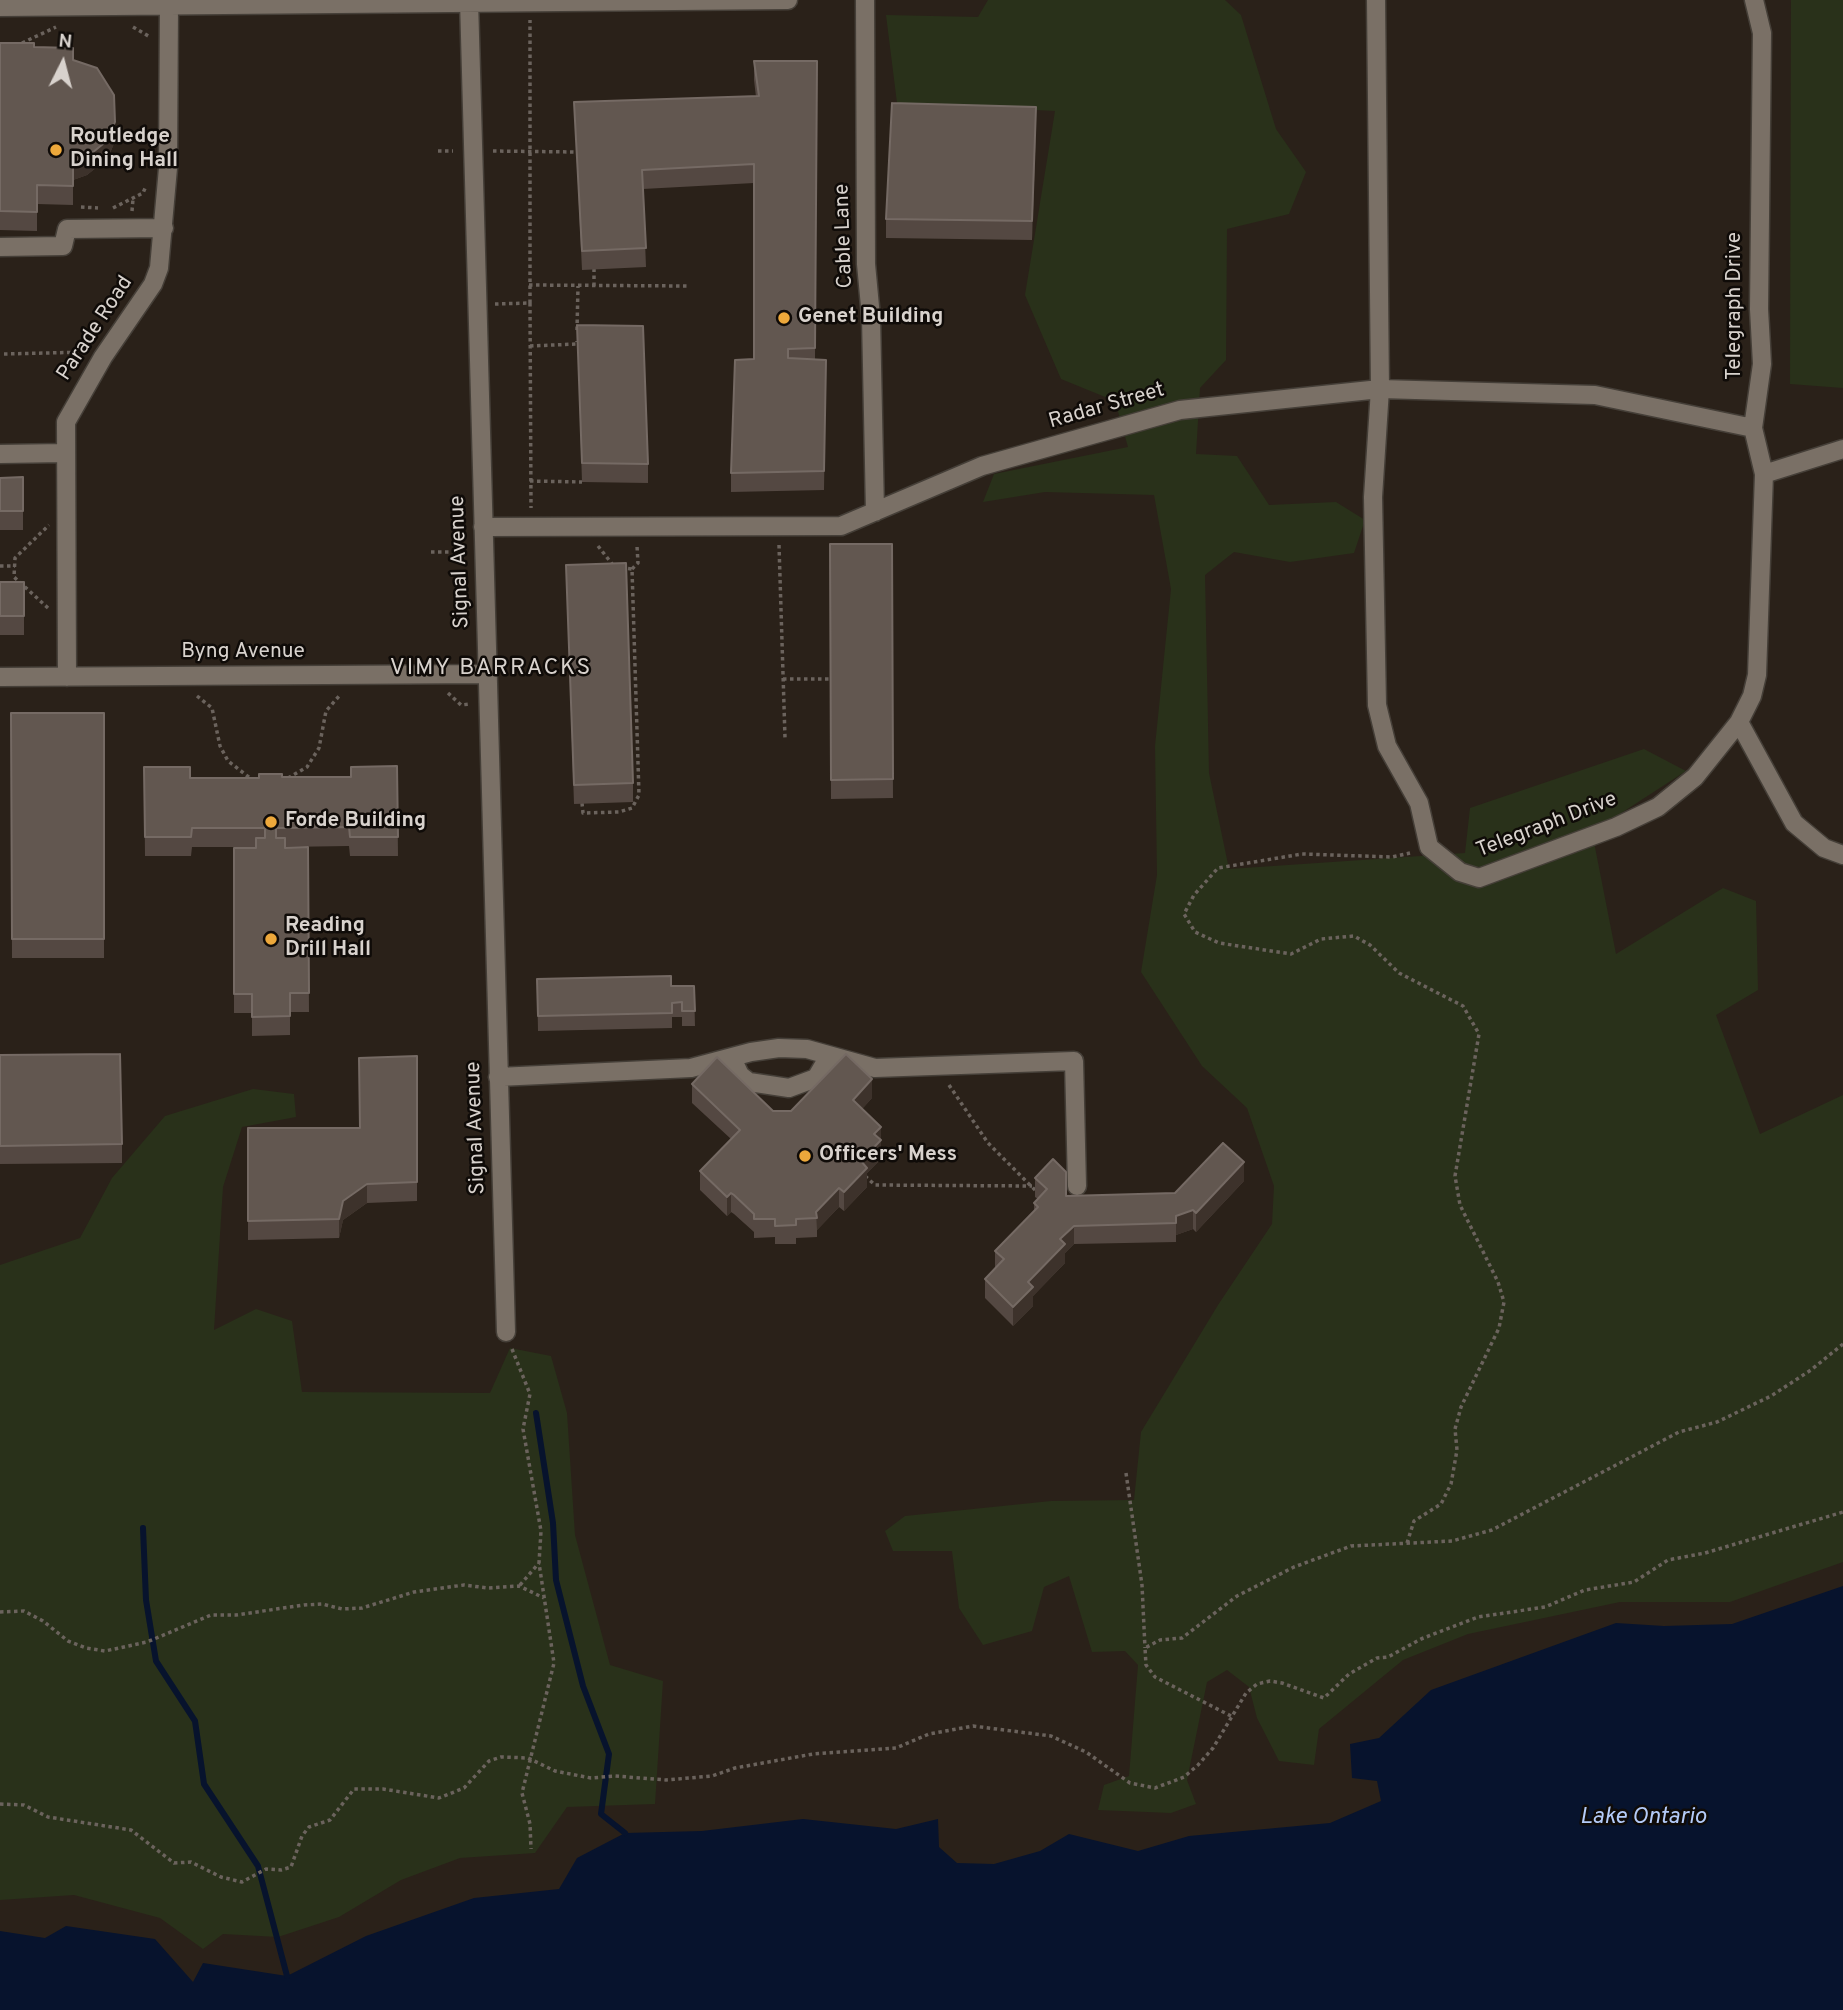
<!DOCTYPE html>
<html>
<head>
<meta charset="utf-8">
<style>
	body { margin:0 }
	#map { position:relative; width:1843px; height:2010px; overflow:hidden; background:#2a2119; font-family:Overpass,sans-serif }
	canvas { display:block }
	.north { position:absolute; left:28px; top:28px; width:70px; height:70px; -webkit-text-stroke:5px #0f0b08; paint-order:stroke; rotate:6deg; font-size:19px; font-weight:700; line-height:28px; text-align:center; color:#d8d2cd }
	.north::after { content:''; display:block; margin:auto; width:24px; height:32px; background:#d8d2cd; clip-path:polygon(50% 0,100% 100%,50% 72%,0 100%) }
</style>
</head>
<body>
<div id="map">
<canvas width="1843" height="2010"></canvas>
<div class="north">N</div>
</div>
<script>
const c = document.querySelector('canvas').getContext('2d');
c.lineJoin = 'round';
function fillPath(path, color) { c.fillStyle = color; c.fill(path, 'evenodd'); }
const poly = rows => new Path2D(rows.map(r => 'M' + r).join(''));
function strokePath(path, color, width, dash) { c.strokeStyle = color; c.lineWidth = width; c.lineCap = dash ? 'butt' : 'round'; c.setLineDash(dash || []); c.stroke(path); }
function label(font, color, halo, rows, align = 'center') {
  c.font = font + ' Overpass,sans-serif'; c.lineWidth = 5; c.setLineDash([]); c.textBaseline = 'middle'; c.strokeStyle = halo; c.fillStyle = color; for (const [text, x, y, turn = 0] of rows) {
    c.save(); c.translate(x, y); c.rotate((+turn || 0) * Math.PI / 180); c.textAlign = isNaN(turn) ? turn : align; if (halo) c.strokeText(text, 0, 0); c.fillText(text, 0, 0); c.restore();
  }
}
const green = poly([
	[988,0,1225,0,1241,15,1276,129,1306,172,1289,214,1227,229,1226,360,1200,388,1196,454,1237,456,1269,505,1336,502,1365,520,1354,553,1290,562,1234,552,1205,575,1209,773,1229,869,1465,853,1470,808,1644,749,1686,771,1592,832,1616,954,1723,888,1756,901,1758,990,1716,1015,1760,1134,1843,1095,1843,1562,1730,1602,1620,1602,1468,1634,1403,1660,1319,1729,1314,1765,1279,1761,1257,1718,1249,1687,1227,1670,1207,1682,1187,1780,1196,1804,1171,1813,1098,1810,1104,1785,1129,1776,1138,1665,1125,1651,1092,1652,1069,1576,1044,1587,1032,1631,983,1645,959,1608,952,1551,893,1551,885,1531,905,1516,1051,1501,1134,1500,1141,1432,1218,1305,1272,1224,1274,1186,1247,1108,1202,1066,1141,972,1157,875,1155,746,1171,589,1154,495,1045,492,983,502,994,474,1128,447,1115,401,1061,379,1025,295,1055,111,897,103,886,15,978,17],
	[1791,0,1843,0,1843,388,1790,384],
	[253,1089,294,1094,296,1117,242,1127,223,1187,214,1330,256,1309,292,1321,302,1392,490,1393,510,1348,551,1356,567,1413,575,1535,610,1665,663,1681,655,1804,567,1807,535,1853,460,1858,401,1880,339,1917,278,1937,223,1934,203,1949,160,1918,74,1895,0,1900,0,1265,80,1238,112,1178,165,1116]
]);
const water = poly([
	[1843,1586,1843,2010,0,2010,0,1931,45,1938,66,1926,155,1939,193,1982,203,1963,287,1976,366,1936,474,1898,559,1889,577,1858,625,1833,702,1831,803,1819,896,1829,938,1819,939,1847,957,1863,994,1864,1040,1851,1069,1834,1138,1851,1189,1836,1330,1823,1381,1801,1377,1781,1352,1778,1350,1744,1379,1738,1431,1690,1616,1623,1664,1626,1732,1624]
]);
const stream = poly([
	[536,1413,553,1523,556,1580,583,1686,609,1754,601,1814,625,1833],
	[143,1528,146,1600,156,1661,195,1721,204,1784,258,1866,287,1976]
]);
const path = poly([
	[133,27,150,37],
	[22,43,56,27],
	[438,151,453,151],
	[493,151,576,152],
	[81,207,98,208],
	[113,208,143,193,146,186],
	[132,211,133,199],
	[529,285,688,286],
	[594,286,594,269],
	[530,303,531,508],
	[495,304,530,303,530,20],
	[577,330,578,286],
	[530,346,577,344,577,341],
	[4,354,86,352],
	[530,481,582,482],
	[779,545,785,738],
	[598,546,613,565],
	[431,552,466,552],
	[0,566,15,566],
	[632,569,638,563,637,546],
	[48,608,14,577,15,558,49,525],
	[783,679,831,679],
	[448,693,461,705,470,704],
	[197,696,212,708,220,746,228,761,250,778],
	[288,778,307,767,319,748,326,711,340,695],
	[582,803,583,813,619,812,632,808,639,795,632,569,622,568],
	[949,1085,988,1143,1037,1192],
	[865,1176,875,1185,1032,1186],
	[512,1349,530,1394,523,1429,541,1531,539,1563,554,1663,522,1793,530,1824,531,1849],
	[1126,1473,1142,1585,1145,1648],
	[1407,1543,1414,1521,1441,1504,1451,1484,1457,1450,1455,1429,1461,1407,1499,1328,1504,1302,1498,1282,1460,1205,1455,1176,1479,1034,1463,1006,1399,973,1370,945,1354,936,1321,939,1291,954,1219,943,1195,932,1184,914,1194,895,1218,868,1302,854,1392,857,1410,853],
	[520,1585,539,1563],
	[0,1612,24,1611,43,1621,68,1641,86,1648,105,1651,147,1642,211,1615,236,1615,304,1605,322,1604,342,1609,362,1608,414,1592,464,1585,488,1588,519,1586,544,1598],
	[1231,1716,1155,1677,1146,1665,1145,1648,1160,1640,1182,1638,1237,1596,1294,1567,1351,1546,1452,1541,1492,1530,1679,1432,1717,1422,1771,1396,1811,1370,1843,1344],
	[0,1804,24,1805,48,1817,131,1830,174,1863,191,1862,221,1877,242,1882,266,1869,281,1870,291,1867,302,1836,309,1827,330,1820,354,1789,383,1789,439,1798,464,1788,489,1761,501,1757,528,1758,555,1771,591,1778,615,1776,666,1780,712,1776,735,1768,813,1754,896,1748,929,1734,973,1726,1051,1736,1086,1752,1130,1783,1155,1788,1184,1777,1198,1765,1213,1748,1246,1693,1257,1684,1270,1681,1282,1683,1324,1698,1349,1674,1377,1658,1388,1657,1421,1639,1478,1617,1545,1607,1585,1590,1634,1582,1668,1560,1705,1553,1843,1512]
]);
const minor = poly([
	[469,0,506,1332],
	[865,0,866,264,871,317,875,512],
	[1376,0,1380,389,1373,497,1377,705,1387,746,1419,803,1429,847,1460,872,1479,878,1616,827,1658,807,1695,777,1739,722,1752,696,1757,675,1764,474,1753,428,1762,364,1759,309,1762,33,1754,0],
	[0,7,788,0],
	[0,247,63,246,67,229,164,228],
	[0,454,64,453],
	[1764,474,1843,449],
	[483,527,841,526,982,466,1180,410,1380,389,1595,395,1753,428],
	[0,677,487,674],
	[67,677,66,422,103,357,153,284,159,268,168,168,169,5],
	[1739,722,1794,823,1824,848,1843,855],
	[732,1058,740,1075,749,1082,789,1088,816,1078,829,1056],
	[498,1077,691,1068,751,1052,779,1048,807,1049,875,1068,1074,1061,1077,1186]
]);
const wall = poly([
	[0,43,34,47,73,60,115,141,108,158,87,175,73,180,73,205,37,204,37,231,0,230],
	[754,61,817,61,815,359,826,360,824,490,731,492,731,473,754,359,754,183,643,189,646,267,582,270,574,102,756,97,754,80],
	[1036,126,1032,240,886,238,886,219],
	[577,325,648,464,648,483,582,482],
	[23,477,23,530,0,530,0,478],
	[830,544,892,544,893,798,831,799],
	[566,565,633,783,633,802,574,804],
	[0,582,24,582,24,635,0,635],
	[11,713,104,713,104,958,12,958],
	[397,766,398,856,350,856,349,846,285,847,285,848,308,847,309,1012,290,1012,290,1035,252,1036,252,1013,234,1013,234,848,256,847,192,847,191,856,145,856,144,767,190,778,351,777],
	[537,979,671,986,694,986,695,1026,682,1026,682,1017,672,1017,672,1028,538,1031],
	[0,1055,122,1144,122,1163,0,1164],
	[417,1056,417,1201,367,1203,343,1220,339,1238,248,1240,248,1128,360,1128],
	[692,1084,773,1111,791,1111,872,1098,862,1109,881,1127,881,1159,867,1173,867,1187,844,1211,839,1207,817,1230,817,1237,796,1238,796,1244,775,1244,775,1237,754,1238,754,1232,734,1214,731,1212,727,1216,700,1190,700,1171,731,1139,692,1103],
	[1035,1178,1066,1196,1175,1193,1244,1181,1196,1232,1193,1229,1176,1235,1176,1242,1074,1244,1065,1253,1065,1263,1033,1296,1033,1306,1013,1326,985,1298,985,1279,995,1268,995,1251,1034,1212,1034,1203,1038,1199,1035,1197]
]);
const shadedWall = poly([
	[1036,107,1036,126,1032,240,1032,221],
	[115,122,115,141,108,158,87,175,73,180,73,161],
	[872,1079,872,1098,853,1119,853,1100],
	[881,1127,881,1159,867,1173,867,1187,844,1211,844,1192,874,1134],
	[1244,1162,1244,1181,1196,1232,1196,1213],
	[367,1184,367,1203,343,1220,339,1238,339,1219,343,1201],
	[839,1188,839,1207,817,1230,816,1212],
	[731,1193,731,1212,727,1216,727,1197],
	[1193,1210,1193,1229,1176,1235,1176,1216],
	[1074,1226,1074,1244,1065,1253,1065,1263,1033,1296,1033,1306,1013,1326,1013,1307,1028,1282,1060,1239]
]);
const building = poly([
	[0,43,34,43,34,47,73,48,73,60,97,68,114,95,115,122,108,140,87,157,73,161,73,186,37,185,37,212,0,211,0,43],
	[754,61,817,61,815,348,788,349,788,358,826,360,824,471,731,473,735,360,754,359,754,164,642,170,646,248,582,251,574,102,759,96,754,61],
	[892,103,1036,107,1032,221,886,219,892,103],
	[577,325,643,326,648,464,582,463,577,325],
	[23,477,23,511,0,511,0,478,23,477],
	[830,544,892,544,893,779,831,780,830,544],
	[626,563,633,783,574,785,566,565,626,563],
	[0,582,24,582,24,616,0,616,0,582],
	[11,713,104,713,104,939,12,939,11,713],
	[397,766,398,837,350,837,349,827,276,828,276,838,285,838,285,848,308,847,309,993,290,993,290,1016,252,1017,252,994,234,994,234,848,256,848,256,838,265,838,265,828,192,828,191,837,145,837,144,767,190,767,190,778,259,778,259,774,282,774,282,777,351,777,351,767,397,766],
	[671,976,671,986,694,986,695,1011,682,1011,682,1002,672,1003,672,1013,538,1016,537,979,671,976],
	[120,1054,122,1144,0,1146,0,1055,120,1054],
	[846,1054,872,1079,853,1100,881,1127,874,1134,881,1140,861,1161,867,1168,844,1192,839,1188,816,1212,817,1218,796,1219,796,1225,775,1226,775,1219,754,1219,754,1214,734,1195,731,1193,727,1197,700,1171,740,1130,692,1084,717,1057,773,1111,791,1111,846,1054],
	[417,1056,417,1182,367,1184,343,1201,339,1219,248,1221,248,1128,360,1128,359,1058,417,1056],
	[1223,1143,1244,1162,1196,1213,1193,1210,1176,1216,1176,1223,1074,1226,1060,1239,1065,1244,1028,1282,1033,1287,1013,1307,985,1279,1004,1259,995,1251,1038,1207,1034,1203,1047,1189,1035,1178,1053,1159,1066,1172,1066,1196,1175,1193,1223,1143]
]);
const markers = [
	[56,150,7,"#eda83b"],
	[784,318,7,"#eda83b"],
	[271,822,7,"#eda83b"],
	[271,939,7,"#eda83b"],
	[805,1156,7,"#eda83b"]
];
const poiNames = [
	["Routledge",70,138],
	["Dining Hall",70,162],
	["Genet Building",798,318],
	["Forde Building",285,822],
	["Reading",285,927],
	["Drill Hall",285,951],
	["Officers' Mess",819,1156]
];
const streetNames = [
	["Cable Lane",845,236,-92],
	["Telegraph Drive",1736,306,-90],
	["Parade Road",96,329,-57],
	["Radar Street",1107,407,-16],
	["Signal Avenue",461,562,-92],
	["Byng Avenue",243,653],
	["Telegraph Drive",1547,826,-21],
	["Signal Avenue",477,1128,-92]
];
const neighbourhoodNames = [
	["VIMY BARRACKS",491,669]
];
const waterNames = [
	["Lake Ontario",1643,1818]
];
fillPath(green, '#29311a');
fillPath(water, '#07132d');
strokePath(stream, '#07132d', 6);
strokePath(minor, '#453f38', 21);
strokePath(path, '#6b635d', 3.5, [3.5, 3.5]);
strokePath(minor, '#7a7066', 18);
fillPath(wall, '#544842');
fillPath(shadedWall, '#3d322b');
fillPath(building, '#625750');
strokePath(building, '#756a64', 2);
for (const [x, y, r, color] of markers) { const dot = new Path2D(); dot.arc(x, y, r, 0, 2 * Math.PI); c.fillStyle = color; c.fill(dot); strokePath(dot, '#0f0b08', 2.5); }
label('bold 21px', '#d8d2cd', '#0f0b08', poiNames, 'left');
label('21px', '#d8d2cd', '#0f0b08', streetNames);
c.letterSpacing = '2px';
label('23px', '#d8d2cd', '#0f0b08', neighbourhoodNames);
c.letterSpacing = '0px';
label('italic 23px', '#b4cbf8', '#0f0b08', waterNames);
</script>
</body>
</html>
